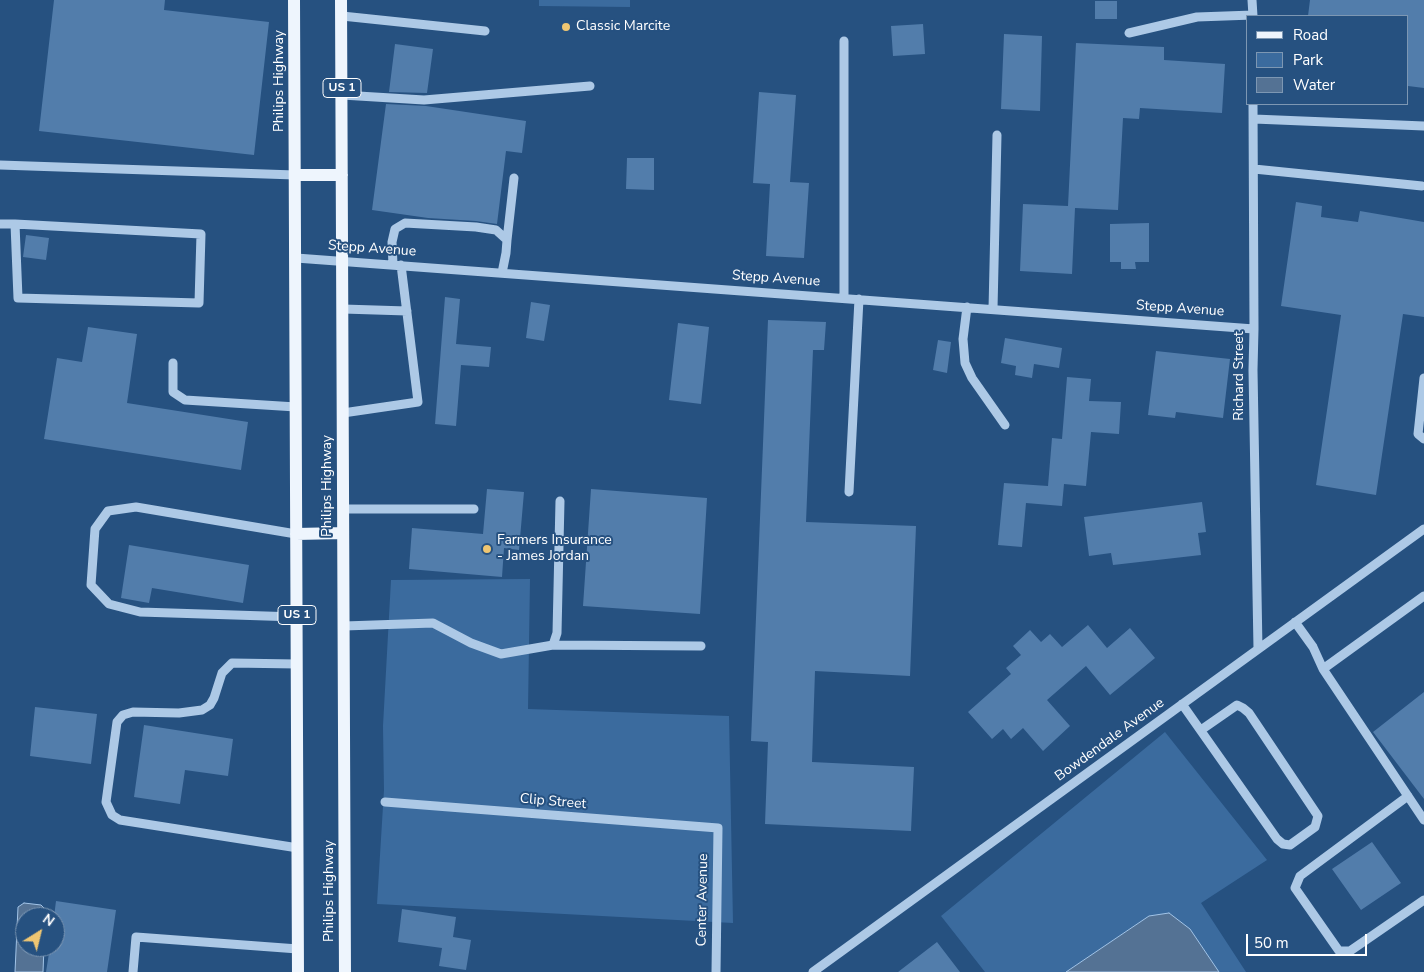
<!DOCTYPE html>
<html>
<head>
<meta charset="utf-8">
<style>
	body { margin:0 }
	#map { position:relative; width:1424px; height:972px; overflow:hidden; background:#265180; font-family:"Nunito Sans",sans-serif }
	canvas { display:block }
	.legend { position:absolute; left:1246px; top:15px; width:162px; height:90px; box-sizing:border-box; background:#265180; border:1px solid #7d97b3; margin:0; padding:6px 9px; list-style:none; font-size:15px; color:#fff }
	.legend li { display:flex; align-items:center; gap:10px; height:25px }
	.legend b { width:25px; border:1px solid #7d97b3 }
	.north { position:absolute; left:15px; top:907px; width:50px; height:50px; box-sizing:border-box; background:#265180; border:1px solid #7d97b3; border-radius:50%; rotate:36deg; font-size:14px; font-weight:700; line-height:20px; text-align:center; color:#fff }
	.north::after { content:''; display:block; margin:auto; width:18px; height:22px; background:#efc672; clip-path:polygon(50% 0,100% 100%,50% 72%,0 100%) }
	.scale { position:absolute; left:1246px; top:934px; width:121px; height:22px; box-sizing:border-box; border:2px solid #fff; border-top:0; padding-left:6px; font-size:15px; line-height:18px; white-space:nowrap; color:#fff; -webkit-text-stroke:4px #265180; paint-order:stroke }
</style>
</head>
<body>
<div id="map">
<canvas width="1424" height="972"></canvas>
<ul class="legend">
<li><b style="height:6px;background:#eef5fd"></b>Road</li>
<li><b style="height:14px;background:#3b6b9e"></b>Park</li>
<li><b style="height:14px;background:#547294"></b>Water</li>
</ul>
<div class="north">N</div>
<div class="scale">50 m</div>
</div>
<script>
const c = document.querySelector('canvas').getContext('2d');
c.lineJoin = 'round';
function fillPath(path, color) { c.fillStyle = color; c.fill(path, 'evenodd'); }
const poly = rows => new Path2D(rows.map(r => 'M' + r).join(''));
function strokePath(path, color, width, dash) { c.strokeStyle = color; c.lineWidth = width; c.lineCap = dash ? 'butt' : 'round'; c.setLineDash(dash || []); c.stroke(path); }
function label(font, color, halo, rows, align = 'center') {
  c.font = font + ' "Nunito Sans",sans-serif'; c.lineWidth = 4; c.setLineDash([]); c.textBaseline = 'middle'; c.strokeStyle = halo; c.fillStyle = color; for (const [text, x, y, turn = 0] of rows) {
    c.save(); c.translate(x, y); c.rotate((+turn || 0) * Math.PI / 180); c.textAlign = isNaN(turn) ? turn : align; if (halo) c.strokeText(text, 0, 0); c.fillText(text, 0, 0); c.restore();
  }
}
const green = poly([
	[539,0,630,0,630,7,539,6],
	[530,579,528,709,729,716,733,923,377,904,384,790,383,726,391,580],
	[1165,732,1267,860,1201,903,1246,972,1219,972,1190,929,1149,916,1066,972,985,972,941,916]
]);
const water = poly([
	[24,903,41,905,45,909,45,917,25,917,25,947,44,947,43,972,15,972,18,907,24,903],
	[1169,913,1190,929,1219,972,1066,972,1149,916,1169,913]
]);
const building = poly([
	[54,0,165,0,164,10,269,22,254,155,39,131],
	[1310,0,1424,0,1424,88,1408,86,1408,16,1308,16],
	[1095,1,1117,1,1117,19,1095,19],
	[923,24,925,54,893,56,891,26],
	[1004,34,1042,36,1040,111,1001,109],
	[1076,43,1164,47,1164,60,1225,64,1222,113,1140,108,1139,119,1123,118,1118,210,1075,208,1072,274,1020,271,1023,204,1068,206],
	[395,44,433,49,427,93,389,92],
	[759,92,796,95,790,182,809,183,804,258,766,256,770,184,753,183],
	[386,104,426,106,526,121,522,153,506,151,497,224,476,221,428,218,372,210],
	[627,158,654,158,654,190,626,189],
	[1296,202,1322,206,1321,217,1358,222,1360,211,1424,222,1424,317,1403,314,1376,495,1316,485,1341,315,1281,306],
	[1149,223,1149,262,1135,262,1136,269,1121,269,1121,262,1110,262,1110,224],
	[26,235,49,238,46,260,23,257],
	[445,297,460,299,456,344,491,347,489,367,461,365,456,426,435,424],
	[531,302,550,305,544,341,526,338],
	[768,320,826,322,824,350,813,350,806,522,916,526,910,676,815,671,812,762,914,767,911,831,765,824,768,742,751,741],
	[678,323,709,327,701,404,669,400],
	[88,327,137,334,127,403,248,422,241,470,44,439,57,358,82,362],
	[1005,338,1062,348,1059,368,1034,364,1032,378,1015,375,1016,366,1001,363],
	[938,340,951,342,947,373,933,370],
	[1156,351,1230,359,1223,418,1176,412,1175,418,1148,415],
	[1067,377,1091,379,1089,401,1121,402,1119,434,1091,432,1086,486,1064,484,1062,506,1026,503,1022,547,998,545,1004,483,1048,486,1052,438,1062,439],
	[487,489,524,492,519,550,504,548,502,577,409,569,412,528,483,534],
	[591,489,707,498,700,614,583,606],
	[1202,502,1206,532,1198,533,1201,555,1113,565,1111,553,1089,556,1084,517],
	[129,545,249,565,243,603,152,588,149,603,121,598],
	[1088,625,1107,648,1130,628,1155,658,1110,695,1086,666,1047,700,1070,726,1043,751,1023,728,1011,739,1003,729,992,739,968,712,1011,674,1006,668,1021,655,1013,646,1030,630,1041,642,1050,634,1062,647],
	[1424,692,1424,799,1373,732],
	[35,707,97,714,91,764,30,756],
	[144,725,233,739,228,776,185,770,180,804,134,797],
	[1372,842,1401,883,1361,910,1332,869],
	[56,901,116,910,107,972,46,972,50,947,55,947,54,917],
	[402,909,456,917,453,937,471,940,466,970,439,966,442,948,398,942],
	[937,942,960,972,898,972]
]);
const minor = poly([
	[1252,0,1253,16],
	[342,16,485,31],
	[1129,33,1197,17,1253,15],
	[342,95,424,100,590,86],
	[1253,104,1254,329,1253,370,1258,649],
	[1254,119,1424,126],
	[0,165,295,175],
	[1254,169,1422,186],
	[0,224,15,224,201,234,199,303,18,298,15,224],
	[507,240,514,178],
	[296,258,1254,329],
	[393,265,392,242,395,229,405,223,476,227,496,230,507,240,506,253,502,273],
	[844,298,844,41],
	[967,307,963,339,965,363,972,378,1005,425],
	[343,309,407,311],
	[993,309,997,135],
	[173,363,173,392,185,400,296,407],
	[1424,378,1418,434,1424,439],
	[343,413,418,402,401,265],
	[849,492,859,299],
	[343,509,474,509],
	[296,534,136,507,108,511,95,529,91,585,109,604,140,612,297,617],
	[1295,622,1313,647,1323,669,1424,596],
	[344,626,433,623,471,643,501,654,553,645,701,646],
	[553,645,557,633,560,501],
	[297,664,232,663,222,673,214,698,210,705,202,710,179,713,133,712,123,715,117,722,106,802,112,815,120,820,298,848],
	[1323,669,1424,820],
	[1182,704,1277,839,1283,844,1290,845,1315,827,1318,816,1249,713,1243,708,1237,705,1201,730],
	[1408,796,1300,876,1295,888,1339,951,1350,951,1424,900],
	[385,802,718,828,716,972],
	[133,972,136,937,298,949],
	[813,972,1424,529]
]);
const major = poly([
	[294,0,298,972],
	[341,0,345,972],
	[295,175,342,175],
	[296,534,343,533]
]);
const markers = [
	[566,27,5,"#efc672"],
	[487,549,5,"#efc672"]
];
const shields = [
	[342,88,38],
	[297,615,38]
];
const shieldNames = [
	["US 1",342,88],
	["US 1",297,615]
];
const poiNames = [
	["Classic Marcite",576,27],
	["Farmers Insurance",497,541],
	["- James Jordan",497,557]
];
const streetNames = [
	["Philips Highway",280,81,-90],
	["Stepp Avenue",372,249,4],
	["Stepp Avenue",776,279,4],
	["Stepp Avenue",1180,309,4],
	["Richard Street",1240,376,-90],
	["Philips Highway",328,486,-90],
	["Bowdendale Avenue",1110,740,-36],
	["Clip Street",553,802,5],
	["Philips Highway",330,891,-90],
	["Center Avenue",703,900,-89]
];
fillPath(green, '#3b6b9e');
fillPath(water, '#547294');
strokePath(water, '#a2c4e7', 1);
fillPath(building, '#527dab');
strokePath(minor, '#adc9e6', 9);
strokePath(major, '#eef5fd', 12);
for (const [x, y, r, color] of markers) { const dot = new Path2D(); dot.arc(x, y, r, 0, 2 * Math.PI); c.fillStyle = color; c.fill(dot); strokePath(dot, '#265180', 2); }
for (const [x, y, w] of shields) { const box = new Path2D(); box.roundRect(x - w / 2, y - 9.5, w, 19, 4); c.fillStyle = '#265180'; c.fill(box); strokePath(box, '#fff', 1); }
label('bold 12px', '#fff', null, shieldNames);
label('14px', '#fff', '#265180', poiNames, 'left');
label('14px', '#fff', '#265180', streetNames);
</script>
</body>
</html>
